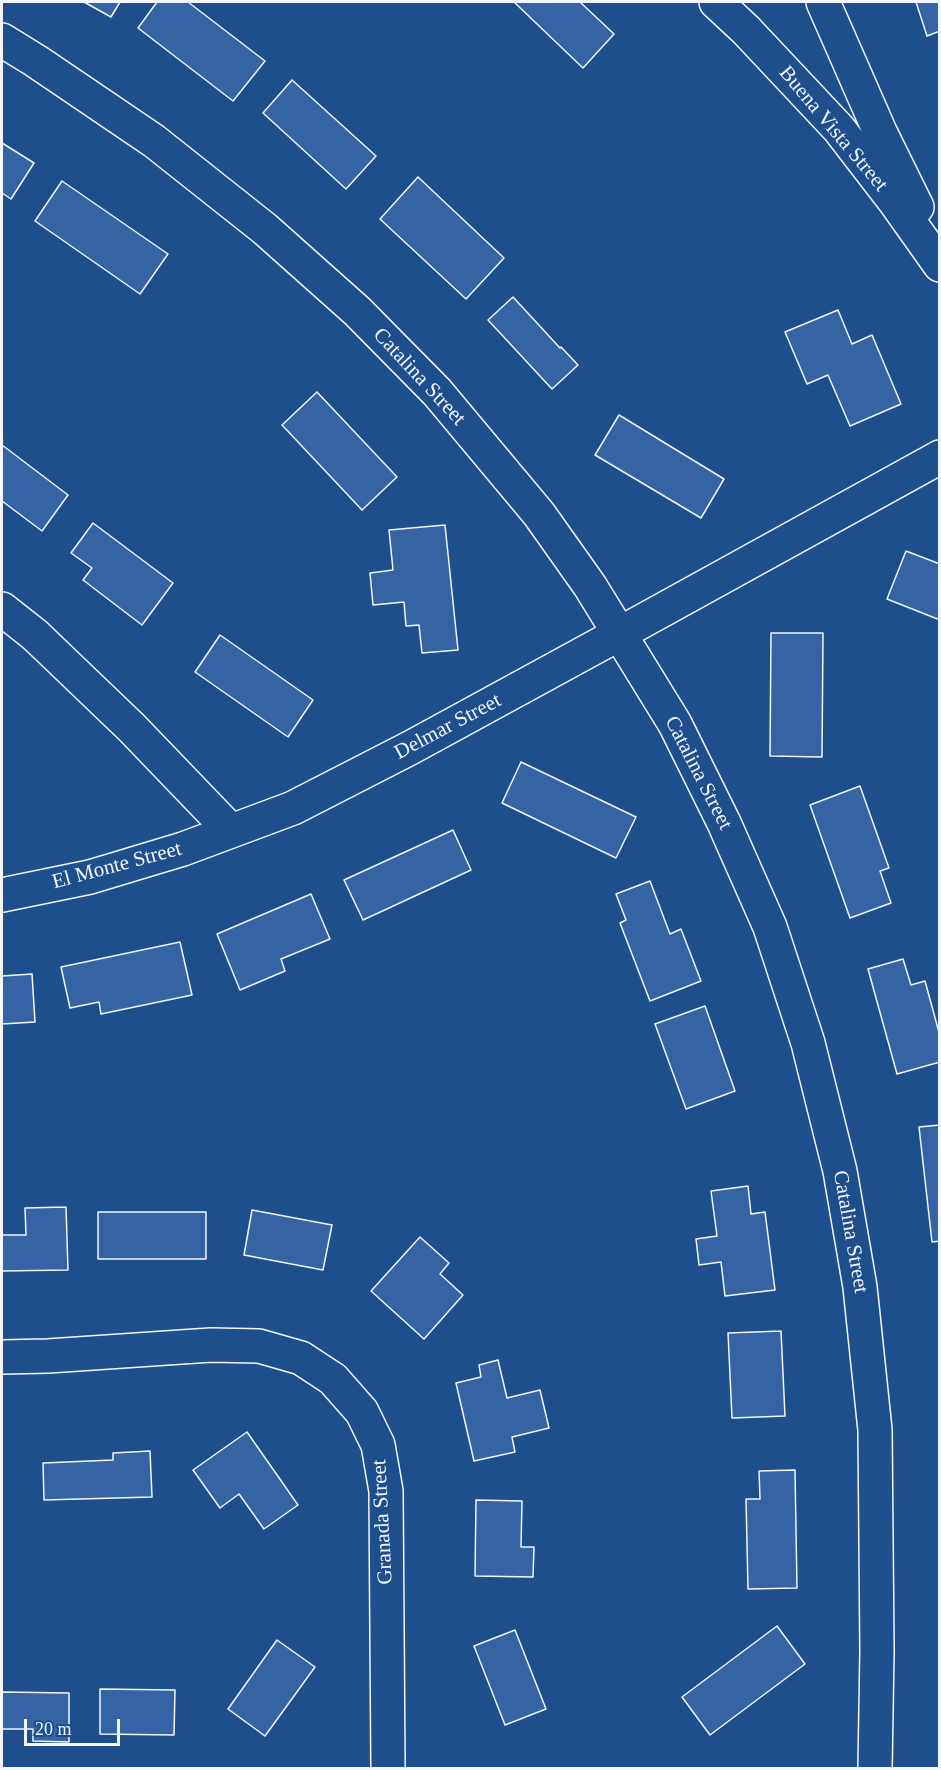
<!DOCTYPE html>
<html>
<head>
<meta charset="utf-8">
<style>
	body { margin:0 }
	#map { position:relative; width:941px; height:1770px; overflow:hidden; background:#1f4e8c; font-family:"Times New Roman",serif }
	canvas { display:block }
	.frame { position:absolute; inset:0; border:3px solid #f2f6ff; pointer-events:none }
	.scale { position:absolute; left:24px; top:1719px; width:96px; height:27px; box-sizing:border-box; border:3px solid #f2f6ff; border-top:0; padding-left:8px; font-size:18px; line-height:21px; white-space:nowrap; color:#f2f6ff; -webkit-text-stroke:4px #1f4e8c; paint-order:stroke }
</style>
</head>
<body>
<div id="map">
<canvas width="941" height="1770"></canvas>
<div class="frame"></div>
<div class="scale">20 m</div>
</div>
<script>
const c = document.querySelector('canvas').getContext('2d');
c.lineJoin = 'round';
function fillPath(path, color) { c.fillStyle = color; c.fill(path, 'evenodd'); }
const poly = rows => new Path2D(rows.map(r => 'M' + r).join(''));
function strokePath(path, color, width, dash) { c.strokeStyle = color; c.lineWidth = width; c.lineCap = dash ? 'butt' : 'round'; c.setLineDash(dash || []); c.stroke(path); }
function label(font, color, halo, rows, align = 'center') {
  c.font = font + ' "Times New Roman",serif'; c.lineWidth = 4.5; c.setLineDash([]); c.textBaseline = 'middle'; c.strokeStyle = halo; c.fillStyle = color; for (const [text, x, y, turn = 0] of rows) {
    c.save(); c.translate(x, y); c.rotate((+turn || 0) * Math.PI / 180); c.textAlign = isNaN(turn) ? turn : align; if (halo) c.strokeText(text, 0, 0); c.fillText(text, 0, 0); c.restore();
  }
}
const building = poly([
	[84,2,120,2,111,17,84,2],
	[157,2,188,2,265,61,233,101,138,28,157,2],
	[514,2,580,2,614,34,583,68,514,2],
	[916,2,940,2,940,31,927,36,916,2],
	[292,80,376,156,346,189,263,113,292,80],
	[2,143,34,163,11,199,2,193,2,143],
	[418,177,504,258,466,299,380,219,418,177],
	[62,181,168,254,140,294,35,221,62,181],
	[513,297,560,348,561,347,578,365,552,389,488,320,513,297],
	[838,310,852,344,872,335,901,404,850,426,828,375,807,384,785,332,838,310],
	[317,392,397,477,362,510,282,425,317,392],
	[619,415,724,479,701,518,595,455,619,415],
	[2,445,68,495,42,531,2,501,2,445],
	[93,523,173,583,142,625,83,580,92,568,71,553,93,523],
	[445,525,458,650,422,653,419,625,406,626,404,602,373,605,370,573,393,570,389,530,445,525],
	[906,551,940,564,940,620,887,599,906,551],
	[771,633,823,633,822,757,770,756,771,633],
	[220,635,313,700,288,737,195,672,220,635],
	[521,762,636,817,616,858,502,803,521,762],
	[860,786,889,868,880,871,891,903,850,918,810,805,860,786],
	[453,830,471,870,363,920,344,880,453,830],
	[650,881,670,934,681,929,701,981,650,1001,620,923,626,920,616,894,650,881],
	[311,894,330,939,281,959,285,971,240,990,217,934,311,894],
	[180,942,192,995,101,1014,99,1002,70,1008,61,967,180,942],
	[903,959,911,985,925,981,940,1036,940,1062,897,1074,868,969,903,959],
	[32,974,35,1022,2,1024,2,976,32,974],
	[705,1006,735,1091,686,1109,655,1024,705,1006],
	[940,1125,940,1241,932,1242,919,1127,940,1125],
	[748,1186,751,1214,765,1212,775,1290,725,1296,721,1262,699,1265,696,1239,717,1236,711,1191,748,1186],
	[66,1207,68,1270,2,1271,2,1235,26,1235,25,1208,66,1207],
	[252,1210,332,1225,323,1270,244,1255,252,1210],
	[98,1212,206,1212,206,1259,98,1259,98,1212],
	[420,1237,449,1263,440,1274,463,1295,424,1339,371,1291,420,1237],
	[781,1331,785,1416,732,1418,728,1333,781,1331],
	[498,1360,507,1398,540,1390,549,1428,512,1437,515,1452,474,1461,456,1383,481,1377,479,1365,498,1360],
	[247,1432,298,1505,264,1529,239,1494,220,1508,193,1470,247,1432],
	[150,1451,152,1497,44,1500,43,1463,113,1460,113,1453,150,1451],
	[795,1470,797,1588,748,1589,746,1499,760,1499,759,1471,795,1470],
	[476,1500,522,1501,521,1547,534,1547,533,1577,475,1576,476,1500],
	[777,1626,805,1664,710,1735,682,1697,777,1626],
	[515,1630,546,1709,505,1725,474,1646,515,1630],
	[277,1640,315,1667,265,1736,228,1709,277,1640],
	[100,1689,175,1690,174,1735,100,1734,100,1689],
	[2,1692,69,1693,69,1742,33,1741,33,1729,2,1729,2,1692]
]);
const minor = poly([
	[716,2,746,30,839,129,896,203,940,265],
	[823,2,880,132,917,207],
	[2,40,36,61,154,141,265,229,357,311,437,392,539,514,590,586,675,724,724,823,770,927,808,1043,840,1171,860,1287,875,1430,877,1651,875,1768],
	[2,609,35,635,132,728,231,831],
	[2,895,90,877,183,849,293,808,410,748,619,634,940,457],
	[2,1357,48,1356,211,1345,259,1346,301,1358,333,1379,362,1412,378,1445,386,1491,388,1768]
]);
const streetNames = [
	["Buena Vista Street",833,129,50],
	["Catalina Street",419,377,47],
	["Delmar Street",448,727,-28],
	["Catalina Street",698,773,63],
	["El Monte Street",117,866,-15],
	["Catalina Street",850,1232,80],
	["Granada Street",383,1522,-93]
];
fillPath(building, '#3563a3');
strokePath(building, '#f2f6ff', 1.5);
strokePath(minor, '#f2f6ff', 36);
strokePath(minor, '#1f4e8c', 33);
label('21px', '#f2f6ff', '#1f4e8c', streetNames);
</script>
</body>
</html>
